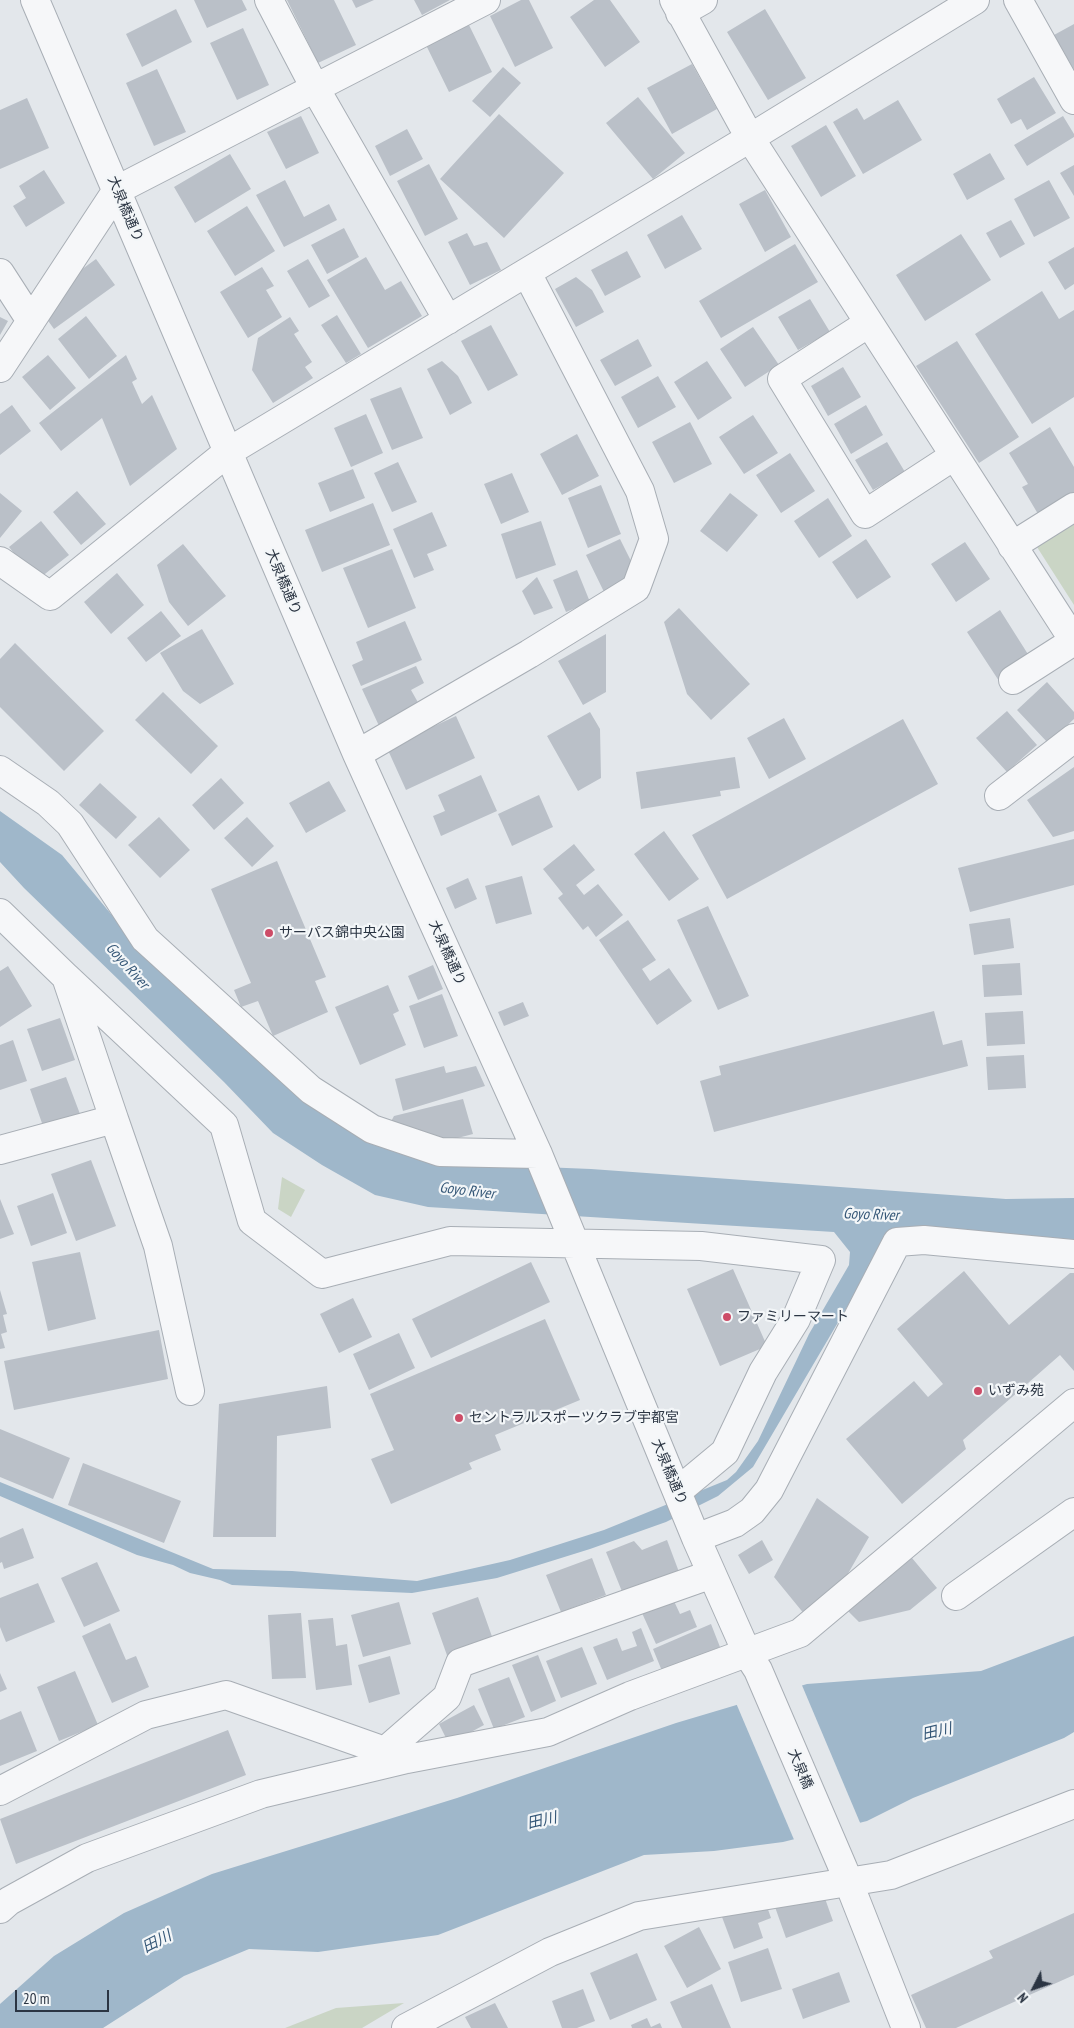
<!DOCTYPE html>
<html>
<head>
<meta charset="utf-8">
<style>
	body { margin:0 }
	#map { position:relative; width:1074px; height:2028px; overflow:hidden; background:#e3e7eb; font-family:"PT Sans Narrow",sans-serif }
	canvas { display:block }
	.north { position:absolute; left:1009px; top:1963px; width:50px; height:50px; -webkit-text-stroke:4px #f3f6f8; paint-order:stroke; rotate:229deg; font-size:14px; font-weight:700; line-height:20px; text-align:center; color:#2b3543 }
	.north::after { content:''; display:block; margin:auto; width:18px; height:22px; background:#2b3543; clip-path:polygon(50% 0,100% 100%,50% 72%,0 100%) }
	.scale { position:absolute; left:15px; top:1990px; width:94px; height:22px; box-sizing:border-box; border:2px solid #2b3543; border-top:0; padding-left:6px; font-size:15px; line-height:18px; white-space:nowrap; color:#2b3543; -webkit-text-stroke:4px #f3f6f8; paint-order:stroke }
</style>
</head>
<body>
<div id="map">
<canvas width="1074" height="2028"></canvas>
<div class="north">N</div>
<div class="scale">20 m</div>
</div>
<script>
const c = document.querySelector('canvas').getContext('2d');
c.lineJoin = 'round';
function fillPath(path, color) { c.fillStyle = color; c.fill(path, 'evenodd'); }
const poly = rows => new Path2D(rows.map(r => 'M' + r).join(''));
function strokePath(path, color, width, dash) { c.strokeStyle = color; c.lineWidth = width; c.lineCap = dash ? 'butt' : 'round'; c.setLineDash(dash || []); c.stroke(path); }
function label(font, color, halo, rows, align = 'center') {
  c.font = font + ' "PT Sans Narrow","Noto Sans JP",sans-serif'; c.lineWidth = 4.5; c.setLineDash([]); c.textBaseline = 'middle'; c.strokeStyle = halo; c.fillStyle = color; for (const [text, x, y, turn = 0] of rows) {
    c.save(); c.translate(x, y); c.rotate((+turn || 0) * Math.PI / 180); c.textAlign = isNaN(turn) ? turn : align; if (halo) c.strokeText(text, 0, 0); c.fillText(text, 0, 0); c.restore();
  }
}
const green = poly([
	[1074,524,1074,605,1037,547],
	[282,1177,305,1190,291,1217,278,1209],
	[404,2003,362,2028,285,2028,336,2008]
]);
const water = poly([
	[0,811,62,855,130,937,314,1107,374,1145,443,1163,591,1169,1006,1199,1074,1198,1074,1239,976,1238,877,1256,753,1467,718,1496,666,1522,590,1549,497,1578,412,1593,232,1585,220,1580,190,1573,173,1565,137,1555,0,1496,0,1482,213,1569,292,1571,417,1581,510,1560,604,1530,727,1480,736,1472,758,1441,809,1334,849,1265,850,1252,834,1232,428,1207,375,1195,322,1165,273,1133,224,1082,24,888,0,862],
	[1074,1636,1074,1732,1064,1738,913,1798,867,1821,783,1842,714,1851,644,1855,438,1935,318,1952,249,1949,184,1976,103,2028,0,2028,0,2004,54,1956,124,1913,212,1874,457,1798,676,1723,807,1684,981,1671]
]);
const pier = poly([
	[801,1683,861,1825,795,1842,736,1703]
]);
const building = poly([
	[194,0,242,0,247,10,207,28],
	[287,0,334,0,356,45,318,63],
	[352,0,374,0,356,8],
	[414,0,450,0,422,15],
	[521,0,529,0,553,48,515,67,490,16],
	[594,0,610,0,640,42,605,67,570,17],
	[176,9,192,42,142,67,126,34],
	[765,9,806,78,768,100,727,32],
	[1074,24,1074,70,1054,35],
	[469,25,492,72,449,92,426,45],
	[243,28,269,85,237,100,210,43],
	[692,64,717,109,672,134,647,88],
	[503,67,521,83,490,117,472,101],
	[157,69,186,132,154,146,126,83],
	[1034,77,1056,113,1027,130,1021,119,1011,124,997,99],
	[638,97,685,153,653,179,606,123],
	[27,98,49,148,0,169,0,110],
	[898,100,922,140,863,174,833,122,857,108,864,120],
	[499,114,564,173,504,238,440,179],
	[301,116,319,153,286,169,267,132],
	[1063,116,1074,134,1074,137,1027,166,1014,145],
	[826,125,856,176,821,197,791,146],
	[407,129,423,159,390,176,375,146],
	[990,153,1005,179,967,200,953,174],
	[230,154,251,189,195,223,174,187],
	[429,164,458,219,425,236,397,181],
	[1074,165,1074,196,1060,173],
	[44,170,65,203,26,227,13,206,26,198,19,186],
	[285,180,304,217,329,204,337,220,284,247,256,195],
	[1049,180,1070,218,1034,237,1014,199],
	[765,190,791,237,765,252,739,204],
	[247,206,275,251,235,276,207,231],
	[682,215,702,249,665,269,647,235],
	[1011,220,1025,244,1000,258,986,233],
	[344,228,359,257,327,274,311,245],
	[467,233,474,246,487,242,501,270,470,285,448,242],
	[961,234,991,280,925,321,896,275],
	[795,244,818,282,721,338,699,301],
	[1074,247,1074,284,1065,290,1048,262],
	[627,251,641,277,605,296,591,270],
	[366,257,385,290,401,281,422,316,368,348,327,280],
	[96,259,115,285,54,329,46,318,70,278],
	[308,259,330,296,309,308,287,271],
	[262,267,274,286,266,290,282,317,248,338,220,292],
	[576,277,592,290,604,312,576,327,555,289],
	[1042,291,1059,319,1074,310,1074,397,1032,424,975,334],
	[810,299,830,332,798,350,778,317],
	[337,315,361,354,346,363,321,325],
	[86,316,117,356,89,379,58,339],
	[0,317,8,321,0,335],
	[290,317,299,331,294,334,312,362,305,367,313,378,273,403,252,370,258,338],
	[491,325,518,375,488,391,461,341],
	[753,327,779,365,745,387,720,349],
	[638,339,652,366,615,386,600,360],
	[957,341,1019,437,979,463,916,366],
	[48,355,76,388,50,410,22,377],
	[126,355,137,379,132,382,142,404,152,395,177,449,130,486,102,418,61,451,39,423],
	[442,361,458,376,472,403,450,415,427,369],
	[707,361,732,398,698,420,674,382],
	[843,367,861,397,828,416,811,386],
	[658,376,676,407,638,428,621,397],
	[401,387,423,438,392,450,370,399],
	[12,405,31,431,0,455,0,414],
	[866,405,883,435,851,454,834,424],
	[366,414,383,453,351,467,334,428],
	[753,415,778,453,744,474,719,437],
	[690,422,712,464,674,483,652,442],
	[1050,427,1074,467,1074,492,1038,514,1022,487,1028,484,1009,453],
	[577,434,599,476,562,495,540,454],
	[887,442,905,472,873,490,855,460],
	[790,453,815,491,781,513,756,475],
	[398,462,417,502,392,512,374,473],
	[353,469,365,498,330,512,318,483],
	[512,473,529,512,501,524,484,484],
	[601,485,621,534,588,548,568,498],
	[77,491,106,524,81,545,53,512],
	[0,493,22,511,0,538],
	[730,493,758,515,727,552,700,531],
	[828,498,852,536,819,558,794,521],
	[373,503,390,545,322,572,305,530],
	[432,512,447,546,427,554,434,570,414,578,393,529],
	[41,521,69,555,36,581,9,547],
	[541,521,556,565,516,579,501,534],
	[620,539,637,573,620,581,620,587,605,594,586,555],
	[866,539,891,577,857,599,832,562],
	[965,542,990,579,956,602,931,564],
	[183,544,226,596,188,626,169,602,157,565],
	[392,549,416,608,368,628,343,568],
	[577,570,590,602,566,612,553,580],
	[117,573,144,605,111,634,84,602],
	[537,577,553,608,534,615,522,591],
	[679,608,750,684,711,720,687,694,664,622],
	[1000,610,1031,659,999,681,967,632],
	[161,611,181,636,146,662,127,638],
	[405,621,422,660,361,686,352,665,363,660,356,642],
	[202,629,234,684,200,704,183,691,160,653],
	[606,634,606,692,583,705,558,661],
	[15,643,104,731,64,771,0,707,0,659],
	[416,666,424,683,411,690,420,706,380,728,362,689],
	[1047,682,1074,712,1074,719,1048,743,1017,710],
	[163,692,218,746,191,774,135,720],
	[1007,711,1037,745,1007,772,976,738],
	[590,712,600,729,601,778,578,791,547,736],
	[456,716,475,758,406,790,387,748],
	[784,718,806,759,769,779,747,738],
	[903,719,938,784,727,899,692,835],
	[735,757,740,788,720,791,721,796,641,809,636,772],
	[1074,767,1074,831,1053,837,1027,800],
	[481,775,497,811,441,836,433,816,445,811,438,795],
	[221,778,244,803,214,830,192,805],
	[329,781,346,811,306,833,289,803],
	[100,783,137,817,116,839,79,805],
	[539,795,553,827,512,846,498,814],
	[159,817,190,850,160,878,128,845],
	[247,817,274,846,252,867,224,838],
	[664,831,699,879,669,901,634,854],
	[1074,839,1074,885,970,912,958,868],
	[574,844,595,870,576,885,584,895,598,884,623,915,596,937,588,926,583,930,558,898,563,894,543,869],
	[277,861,326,977,315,981,328,1012,273,1036,258,1001,241,1007,234,990,251,983,211,889],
	[522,876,532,914,496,924,485,886],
	[468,878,477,899,455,909,446,888],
	[708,906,749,996,718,1010,677,920],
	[1010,918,1014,948,974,955,969,924],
	[628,920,656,960,642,969,650,981,669,968,692,1001,657,1025,599,940],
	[1020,963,1022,995,984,997,982,965],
	[433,965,443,989,418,1000,408,976],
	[8,966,32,1006,0,1027,0,971],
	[388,985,399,1011,393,1014,406,1045,360,1065,335,1007],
	[442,994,458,1036,424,1048,409,1006],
	[523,1002,529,1016,504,1026,498,1012],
	[934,1011,943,1045,962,1040,968,1066,714,1132,700,1081,721,1075,719,1066],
	[1023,1011,1025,1044,987,1046,985,1013],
	[60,1018,75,1060,42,1071,27,1029],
	[13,1040,27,1081,0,1090,0,1045],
	[1024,1055,1026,1088,988,1090,986,1057],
	[444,1066,446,1073,476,1066,485,1086,403,1111,395,1079],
	[66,1077,80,1114,43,1126,30,1089],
	[463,1099,473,1134,442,1142,388,1127,394,1116],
	[91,1160,116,1226,76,1241,51,1174],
	[53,1193,67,1233,31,1246,17,1206],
	[0,1199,14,1234,0,1239],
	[80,1252,96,1319,48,1331,32,1262],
	[531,1262,550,1302,431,1358,412,1319],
	[733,1269,767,1346,720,1366,687,1289],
	[964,1271,1009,1325,1070,1273,1074,1273,1074,1371,1060,1355,963,1440,966,1449,902,1504,846,1439,914,1381,928,1397,943,1384,897,1329],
	[0,1290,7,1314,3,1315,7,1332,1,1334,5,1348,0,1349],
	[353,1298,372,1337,339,1353,320,1314],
	[545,1319,580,1400,495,1435,501,1450,469,1463,472,1469,391,1504,371,1459,394,1450,370,1394],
	[159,1330,168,1379,14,1410,4,1361],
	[399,1333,415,1368,369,1390,353,1354],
	[327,1386,331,1428,277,1436,276,1537,213,1537,219,1404],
	[0,1429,70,1458,53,1499,0,1477],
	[83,1463,181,1501,164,1543,68,1505],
	[817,1498,869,1537,838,1591,805,1615,774,1577],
	[23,1528,34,1558,4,1569,2,1562,0,1563,0,1538],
	[667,1540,679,1572,623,1594,606,1552,634,1541,642,1550],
	[762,1540,773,1560,749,1574,738,1555],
	[592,1558,606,1595,561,1612,546,1575],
	[912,1558,937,1588,910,1610,859,1622,848,1611],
	[97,1562,120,1611,84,1627,61,1578],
	[38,1583,55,1622,6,1642,0,1627,0,1598],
	[478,1597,495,1645,449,1661,432,1613],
	[673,1599,680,1614,690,1610,697,1627,656,1644,642,1613],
	[399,1602,411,1644,363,1657,351,1615],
	[301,1613,306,1678,272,1679,268,1615],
	[333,1618,336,1646,347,1644,352,1685,316,1690,308,1620],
	[110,1623,126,1660,136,1656,149,1687,112,1703,82,1636],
	[711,1624,720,1647,662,1671,653,1649],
	[641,1628,654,1661,607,1680,593,1647,617,1638,622,1651,637,1646,632,1632],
	[582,1647,597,1684,561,1698,546,1661],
	[538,1655,556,1701,531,1712,512,1665],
	[390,1656,400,1694,369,1703,358,1665],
	[75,1671,98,1725,59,1741,37,1687],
	[0,1673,7,1689,0,1692],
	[509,1677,525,1717,494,1729,478,1689],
	[474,1705,484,1725,449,1744,439,1724],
	[21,1711,37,1751,0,1766,0,1720],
	[228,1730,246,1775,16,1864,0,1819],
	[822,1890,833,1921,786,1938,775,1907],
	[765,1901,771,1918,758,1923,763,1938,734,1949,722,1917],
	[1074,1913,1074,1975,956,2028,926,2028,911,1995,993,1958,989,1951],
	[699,1927,721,1969,687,1988,664,1946],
	[768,1948,782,1989,741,2002,728,1962],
	[637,1953,657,2000,610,2020,590,1973],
	[839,1972,850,2002,803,2019,792,1989],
	[712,1984,731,2028,682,2028,670,2002],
	[583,1989,595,2021,577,2028,562,2028,552,2001],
	[495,2003,508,2028,471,2028,465,2017],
	[647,2018,651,2027,660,2023,662,2028,632,2028,631,2025]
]);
const minor = poly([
	[35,0,357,754,538,1154,696,1538,747,1653,758,1670,843,1868,906,2028],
	[269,0,315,88,448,320],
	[674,0,750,138,1074,641],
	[1018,0,1074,100],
	[680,13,703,0],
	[0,273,31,321],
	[869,323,782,379,865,514,954,456],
	[0,368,117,190,486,0],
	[1012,546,1074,507],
	[0,561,50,596,228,452,750,138,975,0],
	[1013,680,1074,641],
	[357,754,529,654,636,588,654,539,640,491,527,273],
	[0,770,48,803,70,824,145,939,311,1090,372,1129,440,1152,538,1154],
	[999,796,1074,738],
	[0,913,66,977,114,1119,0,1150],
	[66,977,224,1125,252,1221,322,1274,450,1241,701,1246,821,1260,796,1319,763,1372,725,1452,678,1491],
	[114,1119,158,1246,190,1391],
	[696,1538,735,1523,752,1511,769,1490,897,1242,924,1240,1074,1254],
	[956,1596,1074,1512],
	[385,1751,447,1697,460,1663,712,1574],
	[0,1791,146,1715,226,1695,407,1759],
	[0,1909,9,1901,87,1858,261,1794,407,1759,548,1732,630,1696,800,1633,1074,1403],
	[406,2028,550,1952,639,1916,891,1875,1074,1804]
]);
const markers = [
	[269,933,5,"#cd4c67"],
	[727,1317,5,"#cd4c67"],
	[978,1391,5,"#cd4c67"],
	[459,1418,5,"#cd4c67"]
];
const streetNames = [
	["大泉橋通り",125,209,67],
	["大泉橋通り",283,582,67],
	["大泉橋通り",447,953,66],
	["大泉橋通り",669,1472,67],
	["大泉橋",800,1769,67]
];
const poiNames = [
	["サーパス錦中央公園",279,933],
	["ファミリーマート",737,1317],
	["いずみ苑",988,1391],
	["セントラルスポーツクラブ宇都宮",469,1418]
];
const waterNames = [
	["Goyo River",127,966,48],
	["Goyo River",467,1191,7],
	["Goyo River",871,1215,2],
	["田川",937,1732,-13],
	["田川",542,1821,-13],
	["田川",157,1942,-27]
];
fillPath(green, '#cad5c5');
fillPath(water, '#9fb7ca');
fillPath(pier, '#e3e7eb');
fillPath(building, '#bac0c8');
strokePath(minor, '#a8aeb5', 30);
strokePath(minor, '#f6f7f9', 28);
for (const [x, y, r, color] of markers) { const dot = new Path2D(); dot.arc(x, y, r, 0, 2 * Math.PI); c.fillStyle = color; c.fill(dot); strokePath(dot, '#f3f6f8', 2); }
label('14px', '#2b3543', '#f3f6f8', streetNames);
label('14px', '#2b3543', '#f3f6f8', poiNames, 'left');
label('italic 15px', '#355777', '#f3f6f8', waterNames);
</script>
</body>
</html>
